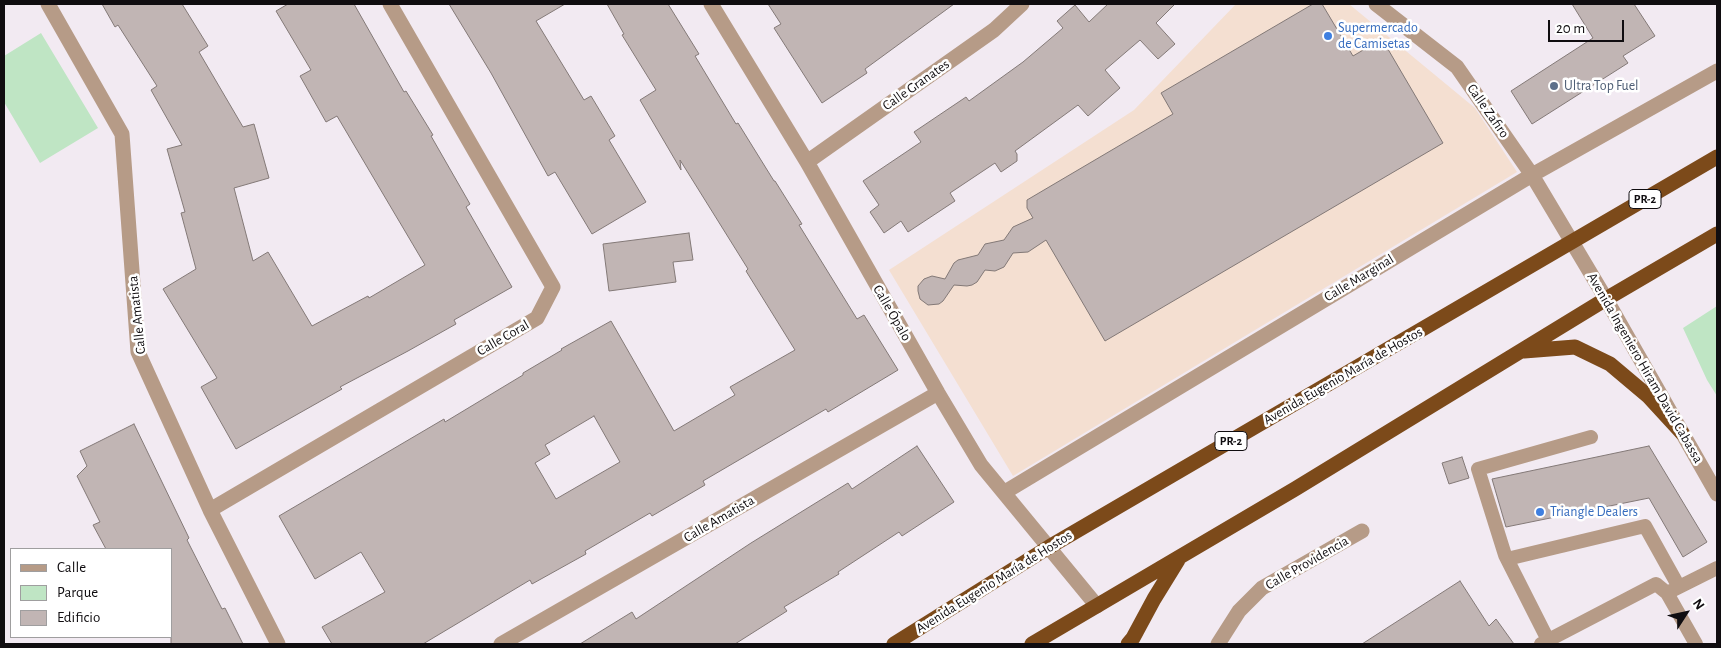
<!DOCTYPE html>
<html>
<head>
<meta charset="utf-8">
<style>
	body { margin:0 }
	#map { position:relative; width:1721px; height:648px; overflow:hidden; background:#f2eaf2; font-family:"Alegreya Sans",sans-serif }
	canvas { display:block }
	.frame { position:absolute; inset:0; border:5px solid #100d10; pointer-events:none }
	.legend { position:absolute; left:10px; top:548px; width:162px; height:90px; box-sizing:border-box; background:#fff; border:1px solid #9f9e9f; margin:0; padding:6px 9px; list-style:none; font-size:15px; color:#100d10 }
	.legend li { display:flex; align-items:center; gap:10px; height:25px }
	.legend b { width:25px; border:1px solid #9f9e9f }
	.north { position:absolute; left:1661px; top:588px; width:50px; height:50px; -webkit-text-stroke:4px #fff; paint-order:stroke; rotate:55deg; font-size:14px; font-weight:700; line-height:20px; text-align:center; color:#100d10 }
	.north::after { content:''; display:block; margin:auto; width:18px; height:22px; background:#100d10; clip-path:polygon(50% 0,100% 100%,50% 72%,0 100%) }
	.scale { position:absolute; left:1548px; top:20px; width:76px; height:22px; box-sizing:border-box; border:2px solid #100d10; border-top:0; padding-left:6px; font-size:15px; line-height:18px; white-space:nowrap; color:#100d10; -webkit-text-stroke:4px #fff; paint-order:stroke }
</style>
</head>
<body>
<div id="map">
<canvas width="1721" height="648"></canvas>
<div class="frame"></div>
<ul class="legend">
<li><b style="height:6px;background:#b69b87"></b>Calle</li>
<li><b style="height:14px;background:#bfe5c4"></b>Parque</li>
<li><b style="height:14px;background:#c1b5b4"></b>Edificio</li>
</ul>
<div class="north">N</div>
<div class="scale">20 m</div>
</div>
<script>
const c = document.querySelector('canvas').getContext('2d');
c.lineJoin = 'round';
function fillPath(path, color) { c.fillStyle = color; c.fill(path, 'evenodd'); }
const poly = rows => new Path2D(rows.map(r => 'M' + r).join(''));
function strokePath(path, color, width, dash) { c.strokeStyle = color; c.lineWidth = width; c.lineCap = dash ? 'butt' : 'round'; c.setLineDash(dash || []); c.stroke(path); }
function label(font, color, halo, rows, align = 'center') {
  c.font = font + ' "Alegreya Sans",sans-serif'; c.lineWidth = 5; c.setLineDash([]); c.textBaseline = 'middle'; c.strokeStyle = halo; c.fillStyle = color; for (const [text, x, y, turn = 0] of rows) {
    c.save(); c.translate(x, y); c.rotate((+turn || 0) * Math.PI / 180); c.textAlign = isNaN(turn) ? turn : align; if (halo) c.strokeText(text, 0, 0); c.fillText(text, 0, 0); c.restore();
  }
}
const commercial = poly([
	[1236,4,1349,4,1475,108,1517,172,1013,476,889,270,1134,110]
]);
const green = poly([
	[41,33,98,128,40,163,4,102,4,56],
	[1717,306,1717,396,1707,380,1683,328]
]);
const building = poly([
	[102,4,182,4,208,46,199,52,243,127,254,124,269,178,234,188,253,261,268,252,312,326,368,296,369,298,425,265,337,116,326,122,300,76,311,70,276,11,288,4,354,4,404,92,406,91,433,135,431,136,470,204,466,207,512,287,454,320,456,324,408,351,340,387,342,389,236,449,201,387,217,378,163,289,196,269,181,213,185,212,167,149,182,145,151,90,157,86,118,25,115,27,102,4],
	[449,4,565,4,536,21,584,100,591,96,615,136,609,140,646,202,592,234,555,172,548,176,491,73,449,4],
	[607,4,668,4,699,54,695,56,736,124,738,123,774,181,775,181,802,224,799,225,857,319,864,315,898,370,828,412,826,409,703,481,705,485,652,516,650,513,585,551,586,554,532,584,530,580,423,644,332,644,322,627,385,592,361,552,315,579,279,516,444,419,445,422,523,375,523,373,562,350,561,349,611,321,674,431,735,395,730,387,795,350,746,271,748,269,680,160,681,170,640,100,656,90,622,35,624,34,607,4],
	[594,416,620,462,556,499,535,463,550,454,545,445,594,416],
	[768,4,954,4,865,69,867,73,822,103,774,28,781,24,768,4],
	[1108,4,1175,4,1156,23,1175,44,1158,59,1140,40,1105,70,1120,88,1088,116,1078,105,1015,151,1017,154,1017,161,1001,172,995,163,950,193,955,201,908,232,901,221,884,233,870,212,879,205,863,181,921,142,914,132,966,97,969,101,1023,62,1063,28,1057,21,1075,5,1089,22,1108,4],
	[1313,4,1322,4,1353,56,1382,39,1443,143,1105,341,1046,240,1028,252,1013,253,1004,267,995,271,985,270,977,282,972,285,967,286,954,285,943,301,939,304,928,305,920,299,918,291,918,286,924,279,932,276,945,279,954,263,958,260,978,255,985,244,1004,240,1013,227,1033,218,1027,208,1027,200,1173,114,1161,93,1313,4],
	[1572,4,1634,4,1655,36,1623,56,1628,63,1532,124,1511,91,1593,38,1572,4],
	[689,233,693,260,673,262,676,282,609,291,603,244,689,233],
	[134,424,189,538,187,540,222,609,225,608,243,644,171,644,171,549,106,549,93,525,100,522,77,476,87,466,80,451,134,424],
	[917,446,954,502,902,536,899,532,838,572,839,574,784,607,787,611,735,644,580,644,632,612,636,619,751,543,848,483,852,489,917,446],
	[1649,446,1707,542,1683,557,1649,498,1506,527,1492,479,1649,446],
	[1462,457,1469,478,1449,484,1442,463,1462,457],
	[1460,581,1489,626,1496,619,1514,644,1362,644,1460,581]
]);
const service = poly([
	[1507,559,1645,526,1679,587],
	[1667,593,1696,644],
	[1548,640,1505,555,1478,469,1591,437],
	[1541,644,1656,584,1667,593,1717,568]
]);
const minor = poly([
	[48,4,122,134,138,352,210,510,278,644],
	[711,4,807,162,938,393,981,465,1097,606],
	[1376,4,1457,67,1532,175,1606,299,1717,494],
	[807,162,994,30,1022,4],
	[1005,492,1532,175,1717,71],
	[210,510,537,318,553,287,390,4],
	[501,644,938,393],
	[1218,644,1239,611,1262,588,1362,531]
]);
const trunk = poly([
	[1524,351,1575,347,1610,364,1648,396,1682,433],
	[894,644,1049,547,1717,157],
	[1032,644,1295,489,1606,299,1717,234],
	[1128,644,1133,638,1154,599,1178,560]
]);
const markers = [
	[1328,36,5,"#3f7fe0"],
	[1554,86,5,"#5c6f8a"],
	[1540,512,5,"#3f7fe0"]
];
const shields = [
	[1645,199,32],
	[1231,441,32]
];
const shieldNames = [
	["PR-2",1645,199],
	["PR-2",1231,441]
];
const shopNames = [
	["Supermercado",1338,28],
	["de Camisetas",1338,44],
	["Triangle Dealers",1550,512]
];
const streetNames = [
	["Calle Granates",916,85,-35],
	["Calle Zafiro",1488,111,55],
	["Calle Marginal",1359,278,-31],
	["Calle Ópalo",892,313,60],
	["Calle Amatista",137,315,-96],
	["Calle Coral",503,338,-30],
	["Avenida Ingeniero Hiram David Cabassa",1645,368,60],
	["Avenida Eugenio María de Hostos",1343,376,-30],
	["Calle Amatista",719,519,-30],
	["Calle Providencia",1307,563,-30],
	["Avenida Eugenio María de Hostos",994,582,-32]
];
const serviceNames = [
	["Ultra Top Fuel",1564,86]
];
fillPath(commercial, '#f4dfd1');
fillPath(green, '#bfe5c4');
fillPath(building, '#c1b5b4');
strokePath(building, '#837977', 1);
strokePath(service, '#b69b87', 14);
strokePath(minor, '#b69b87', 15);
strokePath(trunk, '#7c4a1a', 15);
for (const [x, y, r, color] of markers) { const dot = new Path2D(); dot.arc(x, y, r, 0, 2 * Math.PI); c.fillStyle = color; c.fill(dot); strokePath(dot, '#fff', 2); }
for (const [x, y, w] of shields) { const box = new Path2D(); box.roundRect(x - w / 2, y - 9.5, w, 19, 4); c.fillStyle = '#fff'; c.fill(box); strokePath(box, '#100d10', 1); }
label('bold 12px', '#100d10', null, shieldNames);
label('14px', '#366cbe', '#fff', shopNames, 'left');
label('14px', '#100d10', '#fff', streetNames);
label('14px', '#4e5e75', '#fff', serviceNames, 'left');
</script>
</body>
</html>
